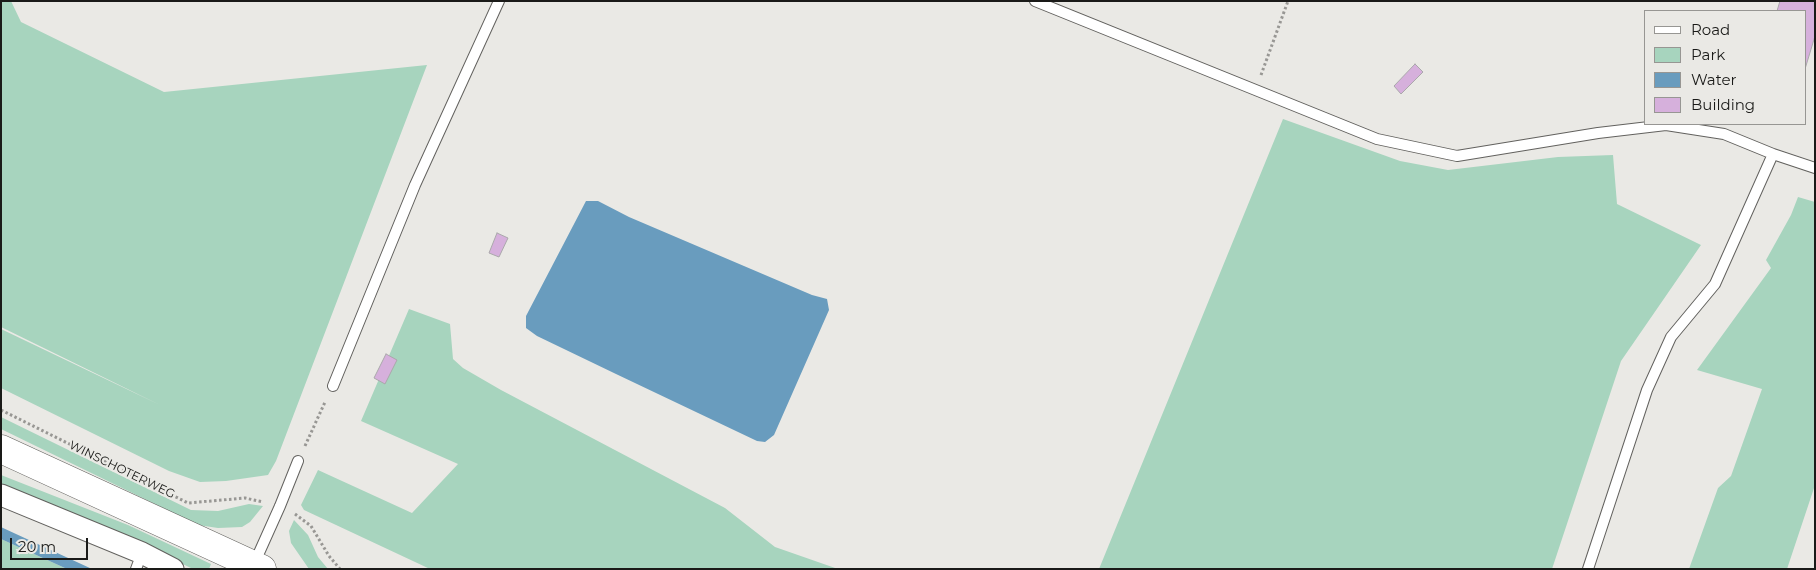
<!DOCTYPE html>
<html>
<head>
<meta charset="utf-8">
<style>
	body { margin:0 }
	#map { position:relative; width:1816px; height:570px; overflow:hidden; background:#eae9e5; font-family:Montserrat,sans-serif }
	canvas { display:block }
	.frame { position:absolute; inset:0; border:2px solid #1a1a18; pointer-events:none }
	.legend { position:absolute; left:1644px; top:10px; width:162px; height:115px; box-sizing:border-box; background:#eae9e5; border:1px solid #979693; margin:0; padding:6px 9px; list-style:none; font-size:15px; color:#1a1a18 }
	.legend li { display:flex; align-items:center; gap:10px; height:25px }
	.legend b { width:25px; border:1px solid #979693 }
	.scale { position:absolute; left:10px; top:538px; width:78px; height:22px; box-sizing:border-box; border:2px solid #1a1a18; border-top:0; padding-left:6px; font-size:15px; line-height:18px; white-space:nowrap; color:#1a1a18; -webkit-text-stroke:4px #eae9e5; paint-order:stroke }
</style>
</head>
<body>
<div id="map">
<canvas width="1816" height="570"></canvas>
<div class="frame"></div>
<ul class="legend">
<li><b style="height:6px;background:#fff"></b>Road</li>
<li><b style="height:14px;background:#a7d4be"></b>Park</li>
<li><b style="height:14px;background:#699cbe"></b>Water</li>
<li><b style="height:14px;background:#d6b0dc"></b>Building</li>
</ul>
<div class="scale">20 m</div>
</div>
<script>
const c = document.querySelector('canvas').getContext('2d');
c.lineJoin = 'round';
function fillPath(path, color) { c.fillStyle = color; c.fill(path, 'evenodd'); }
const poly = rows => new Path2D(rows.map(r => 'M' + r).join(''));
function strokePath(path, color, width, dash) { c.strokeStyle = color; c.lineWidth = width; c.lineCap = dash ? 'butt' : 'round'; c.setLineDash(dash || []); c.stroke(path); }
function label(font, color, halo, rows, align = 'center') {
  c.font = font + ' Montserrat,sans-serif'; c.lineWidth = 4; c.setLineDash([]); c.textBaseline = 'middle'; c.strokeStyle = halo; c.fillStyle = color; for (const [text, x, y, turn = 0] of rows) {
    c.save(); c.translate(x, y); c.rotate((+turn || 0) * Math.PI / 180); c.textAlign = isNaN(turn) ? turn : align; if (halo) c.strokeText(text, 0, 0); c.fillText(text, 0, 0); c.restore();
  }
}
const green = poly([
	[1,1,11,1,21,22,164,92,427,65,276,461,268,475,226,481,200,482,169,471,1,388,1,329,160,405,1,327],
	[1283,119,1400,161,1448,170,1558,157,1613,155,1617,204,1701,245,1621,361,1552,569,1099,569],
	[1798,197,1815,202,1815,485,1787,569,1689,569,1718,488,1731,476,1762,389,1697,370,1771,268,1766,260,1791,215],
	[409,309,450,324,453,359,463,368,501,390,725,508,775,547,838,569,430,569,304,510,301,505,318,470,412,513,458,464,361,421],
	[1,417,191,510,218,511,249,504,263,506,250,522,242,527,218,528,198,525,1,429],
	[1,475,128,525,211,564,209,569,193,569,129,538,1,484],
	[294,520,308,535,318,557,328,569,309,569,291,543,289,531],
	[1,539,67,569,1,569]
]);
const water = poly([
	[586,201,598,201,629,217,812,295,827,299,829,310,774,435,765,442,757,441,616,374,537,336,526,328,526,316],
	[1,527,3,528,92,569,67,569,1,539]
]);
const building = poly([
	[1780,1,1815,1,1815,36,1805,69,1805,11,1777,11,1780,1],
	[1415,64,1423,72,1401,94,1394,86,1415,64],
	[497,233,508,238,499,257,489,253,497,233],
	[386,354,397,360,385,384,374,378,386,354]
]);
const path = poly([
	[1261,75,1288,1],
	[1,410,188,503,245,498,263,502],
	[305,446,325,402],
	[295,514,311,526,329,556,340,569]
]);
const service = poly([
	[1035,1,1377,139,1457,156,1598,133,1666,125,1724,134,1773,154,1815,168],
	[333,386,415,185,499,1],
	[254,564,280,506,298,461],
	[136,569,142,553],
	[1588,569,1647,390,1671,337,1715,284,1773,154]
]);
const minor = poly([
	[1,495,142,553,173,569]
]);
const secondary = poly([
	[1,449,262,569]
]);
const streetNames = [
	["WINSCHOTERWEG",122,470,26]
];
fillPath(green, '#a7d4be');
fillPath(water, '#699cbe');
fillPath(building, '#d6b0dc');
strokePath(building, '#aaa8ab', 1);
strokePath(service, '#62615e', 12);
strokePath(minor, '#62615e', 23);
strokePath(secondary, '#62615e', 29);
strokePath(path, '#989794', 3, [2.5, 2.5]);
strokePath(service, '#fff', 10);
strokePath(minor, '#fff', 21);
strokePath(secondary, '#fff', 28);
label('12px', '#1a1a18', '#eae9e5', streetNames);
</script>
</body>
</html>
